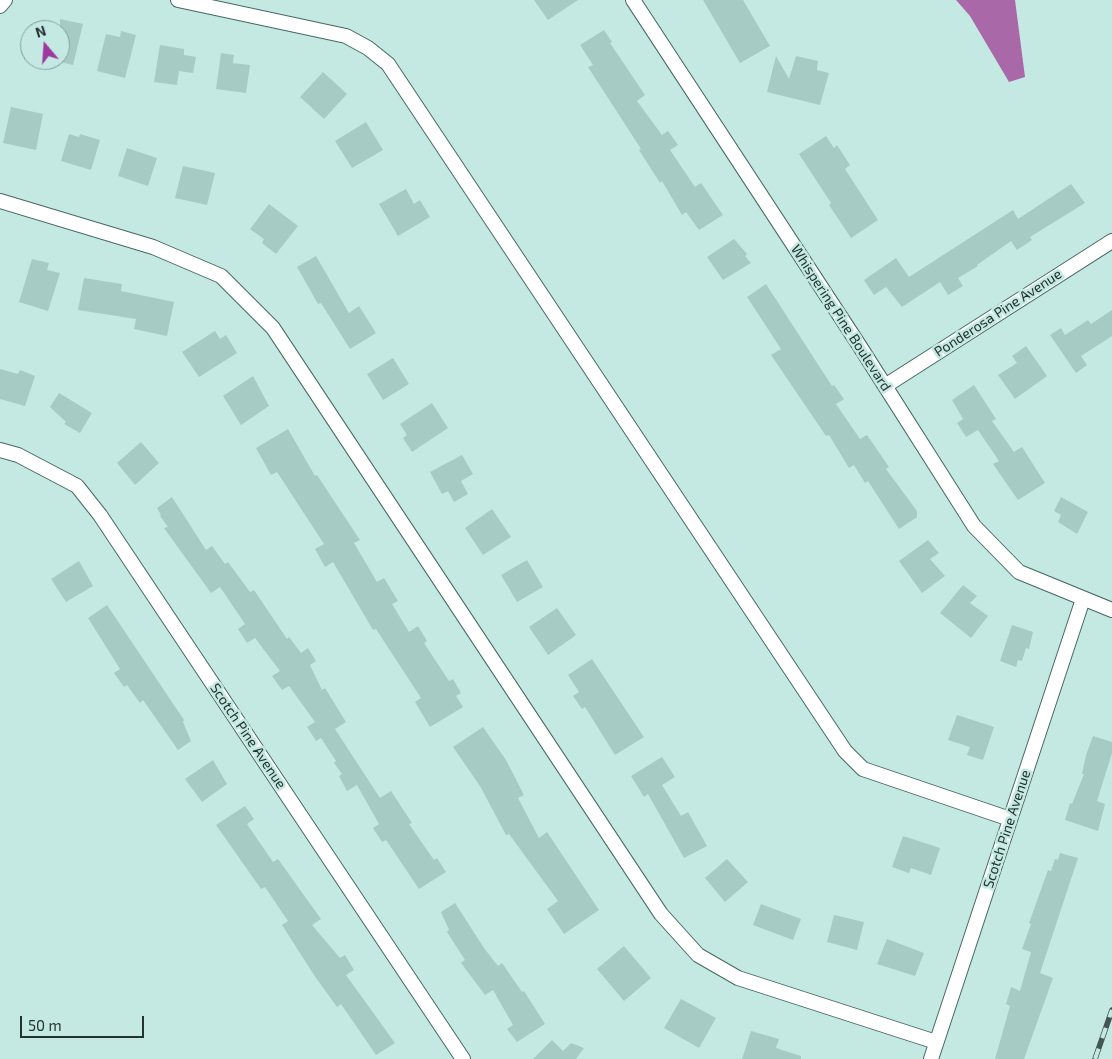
<!DOCTYPE html>
<html>
<head>
<meta charset="utf-8">
<style>
	body { margin:0 }
	#map { position:relative; width:1112px; height:1059px; overflow:hidden; background:#c4e9e2; font-family:"Exo 2",sans-serif }
	canvas { display:block }
	.north { position:absolute; left:20px; top:20px; width:50px; height:50px; box-sizing:border-box; background:#c4e9e2; border:1px solid #84a09a; border-radius:50%; rotate:342deg; font-size:14px; font-weight:700; line-height:20px; text-align:center; color:#23322f }
	.north::after { content:''; display:block; margin:auto; width:18px; height:22px; background:#9d399f; clip-path:polygon(50% 0,100% 100%,50% 72%,0 100%) }
	.scale { position:absolute; left:20px; top:1016px; width:124px; height:22px; box-sizing:border-box; border:2px solid #23322f; border-top:0; padding-left:6px; font-size:15px; line-height:18px; white-space:nowrap; color:#23322f; -webkit-text-stroke:4px #c4e9e2; paint-order:stroke }
</style>
</head>
<body>
<div id="map">
<canvas width="1112" height="1059"></canvas>
<div class="north">N</div>
<div class="scale">50 m</div>
</div>
<script>
const c = document.querySelector('canvas').getContext('2d');
c.lineJoin = 'round';
function fillPath(path, color) { c.fillStyle = color; c.fill(path, 'evenodd'); }
const poly = rows => new Path2D(rows.map(r => 'M' + r).join(''));
function strokePath(path, color, width, dash) { c.strokeStyle = color; c.lineWidth = width; c.lineCap = dash ? 'butt' : 'round'; c.setLineDash(dash || []); c.stroke(path); }
function label(font, color, halo, rows, align = 'center') {
  c.font = font + ' "Exo 2",sans-serif'; c.lineWidth = 5; c.setLineDash([]); c.textBaseline = 'middle'; c.strokeStyle = halo; c.fillStyle = color; for (const [text, x, y, turn = 0] of rows) {
    c.save(); c.translate(x, y); c.rotate((+turn || 0) * Math.PI / 180); c.textAlign = isNaN(turn) ? turn : align; if (halo) c.strokeText(text, 0, 0); c.fillText(text, 0, 0); c.restore();
  }
}
const water = poly([
	[956,0,1015,0,1025,77,1009,82,970,16]
]);
const building = poly([
	[534,0,578,0,548,20],
	[703,0,743,0,770,46,740,63],
	[60,19,83,24,73,65,60,62],
	[604,30,612,42,610,43,645,95,637,101,662,135,668,131,678,145,670,150,695,187,701,183,723,215,699,230,686,212,682,215,662,181,660,183,639,150,641,149,588,67,593,65,580,45],
	[121,31,136,35,125,78,97,71,106,34,120,37],
	[160,45,184,49,184,55,196,57,193,73,179,71,177,85,154,82],
	[221,53,234,55,233,63,250,65,246,93,216,89],
	[776,56,789,79,796,56,818,61,817,70,829,73,820,105,767,92],
	[323,72,347,94,324,119,300,97],
	[11,107,43,114,36,150,3,143],
	[366,122,383,150,352,168,335,141],
	[69,134,79,137,80,134,100,140,91,170,61,161],
	[826,136,834,148,837,145,850,165,845,169,878,220,851,238,829,205,831,203,799,154],
	[127,148,157,158,148,186,118,176],
	[183,166,215,173,207,205,175,198],
	[1071,184,1085,203,1030,237,1032,240,1017,250,1011,241,977,265,978,266,958,278,963,286,948,295,940,282,902,307,886,287,874,295,864,280,896,258,909,277,1013,210,1018,219],
	[406,189,414,204,420,200,430,217,398,236,379,204],
	[269,204,298,226,276,254,262,243,264,239,250,229],
	[734,239,747,254,745,256,751,263,723,280,707,257],
	[316,256,349,313,359,306,376,333,350,349,321,303,318,304,297,267],
	[32,259,49,263,47,270,60,273,48,311,19,302],
	[84,278,122,284,121,291,174,302,167,336,134,329,136,319,78,310],
	[766,284,832,386,834,385,844,399,836,404,860,439,867,435,889,467,886,469,917,511,917,517,899,529,868,481,865,483,854,465,849,468,829,435,826,436,771,355,781,349,747,297],
	[1112,310,1112,336,1081,356,1087,365,1076,373,1050,335,1061,328,1065,335,1088,320,1091,324],
	[215,331,220,339,226,335,237,353,199,377,182,352],
	[1026,346,1047,376,1015,399,998,375,1017,363,1012,356],
	[393,358,409,384,383,400,367,374],
	[0,369,18,374,20,370,35,376,25,406,0,399],
	[253,376,269,406,241,425,223,396],
	[974,385,996,419,992,421,1014,452,1022,447,1045,483,1018,500,993,464,999,461,978,430,966,437,957,423,963,419,952,400],
	[59,393,92,413,80,433,64,424,66,422,50,407],
	[432,403,448,428,412,452,403,438,407,435,400,424],
	[288,429,315,476,317,475,352,528,360,540,354,543,377,582,384,578,398,601,392,604,409,632,418,626,427,641,424,643,449,681,453,679,461,693,456,696,463,707,430,727,415,702,421,698,376,629,373,630,333,562,325,567,315,549,324,544,277,472,271,475,256,448],
	[141,442,159,463,135,485,117,463],
	[462,455,473,474,461,481,468,494,454,502,448,491,442,494,430,472],
	[172,497,206,550,212,546,225,564,228,562,250,592,254,590,287,639,289,637,301,653,308,648,316,661,310,665,322,690,325,688,346,722,335,729,380,798,391,791,412,823,409,824,434,860,437,858,446,872,419,889,386,840,382,842,373,828,379,824,357,785,347,791,339,776,342,774,334,763,336,761,321,738,316,741,307,727,315,722,289,686,282,690,272,676,280,671,255,638,247,643,238,629,245,624,220,587,211,593,164,528,168,527,160,516,161,515,157,508],
	[1061,497,1088,512,1077,534,1058,522,1061,515,1054,511],
	[492,509,511,537,483,555,465,528],
	[928,540,939,553,930,559,945,576,922,593,899,561],
	[527,560,543,587,517,602,501,575],
	[79,561,93,586,66,602,51,579],
	[963,585,977,596,970,603,988,616,971,638,940,613],
	[107,605,184,720,183,722,191,741,178,750,143,700,140,703,127,685,124,687,114,673,120,669,88,618],
	[557,608,576,635,548,655,529,627],
	[1012,625,1033,632,1029,649,1026,648,1022,661,1018,660,1016,667,1000,661],
	[592,659,644,737,615,755,585,707,582,709,573,696,579,692,568,675],
	[957,715,994,727,983,760,967,755,970,747,948,740],
	[483,727,506,760,524,795,518,798,539,838,547,832,599,910,564,934,547,909,558,901,509,834,506,835,480,786,453,747],
	[1093,736,1112,742,1112,753,1097,801,1105,804,1098,831,1065,820,1070,803,1072,804,1084,774,1082,774,1086,755],
	[662,757,675,777,662,785,681,816,688,812,707,846,684,858,648,794,644,797,631,776],
	[213,760,227,784,202,802,185,779],
	[245,806,254,819,247,824,273,862,278,859,321,919,312,925,340,958,345,955,354,970,346,975,395,1043,376,1055,341,1004,337,1007,314,975,282,925,288,921,265,887,261,889,216,825],
	[903,836,940,848,931,875,911,868,909,873,892,867],
	[1060,853,1078,858,1040,973,1053,978,1024,1059,995,1059,1010,1006,1006,1004,1011,987,1020,991,1031,952,1022,949,1031,924,1029,923,1048,870,1051,871,1055,859,1058,860],
	[727,859,748,882,725,902,705,878],
	[455,903,484,948,498,966,502,963,522,992,524,991,545,1024,517,1042,507,1029,513,1025,493,990,485,995,461,963,465,960,447,932,449,930,441,912],
	[761,904,801,919,793,940,753,925],
	[834,915,864,922,857,950,827,942],
	[887,939,924,953,915,976,877,964],
	[624,946,651,978,624,1001,597,969],
	[681,999,716,1018,699,1048,664,1028],
	[751,1031,779,1039,776,1048,801,1056,801,1059,742,1059],
	[552,1040,563,1051,571,1043,584,1048,576,1059,533,1059]
]);
const street = poly([
	[178,0,346,36,368,48,388,64,845,751,863,769,1010,819],
	[633,0,859,345,974,526,1019,572,1112,610],
	[0,6,5,0],
	[0,201,153,247,221,276,273,328,661,914,698,955,738,978,936,1042],
	[885,386,1112,241],
	[0,450,18,455,77,486,100,515,463,1059],
	[931,1059,1083,599]
]);
const rail = poly([
	[1095,1059,1112,1010]
]);
const streetNames = [
	["Ponderosa Pine Avenue",998,313,-33],
	["Whispering Pine Boulevard",841,318,57],
	["Scotch Pine Avenue",248,736,56],
	["Scotch Pine Avenue",1007,829,-72]
];
fillPath(water, '#a969a9');
fillPath(building, '#a6cbc4');
strokePath(street, '#476963', 16);
strokePath(street, '#fff', 14);
strokePath(rail, '#435652', 5.5);
strokePath(rail, '#c4e9e2', 4, [11]);
label('14px', '#23322f', '#c4e9e2', streetNames);
</script>
</body>
</html>
